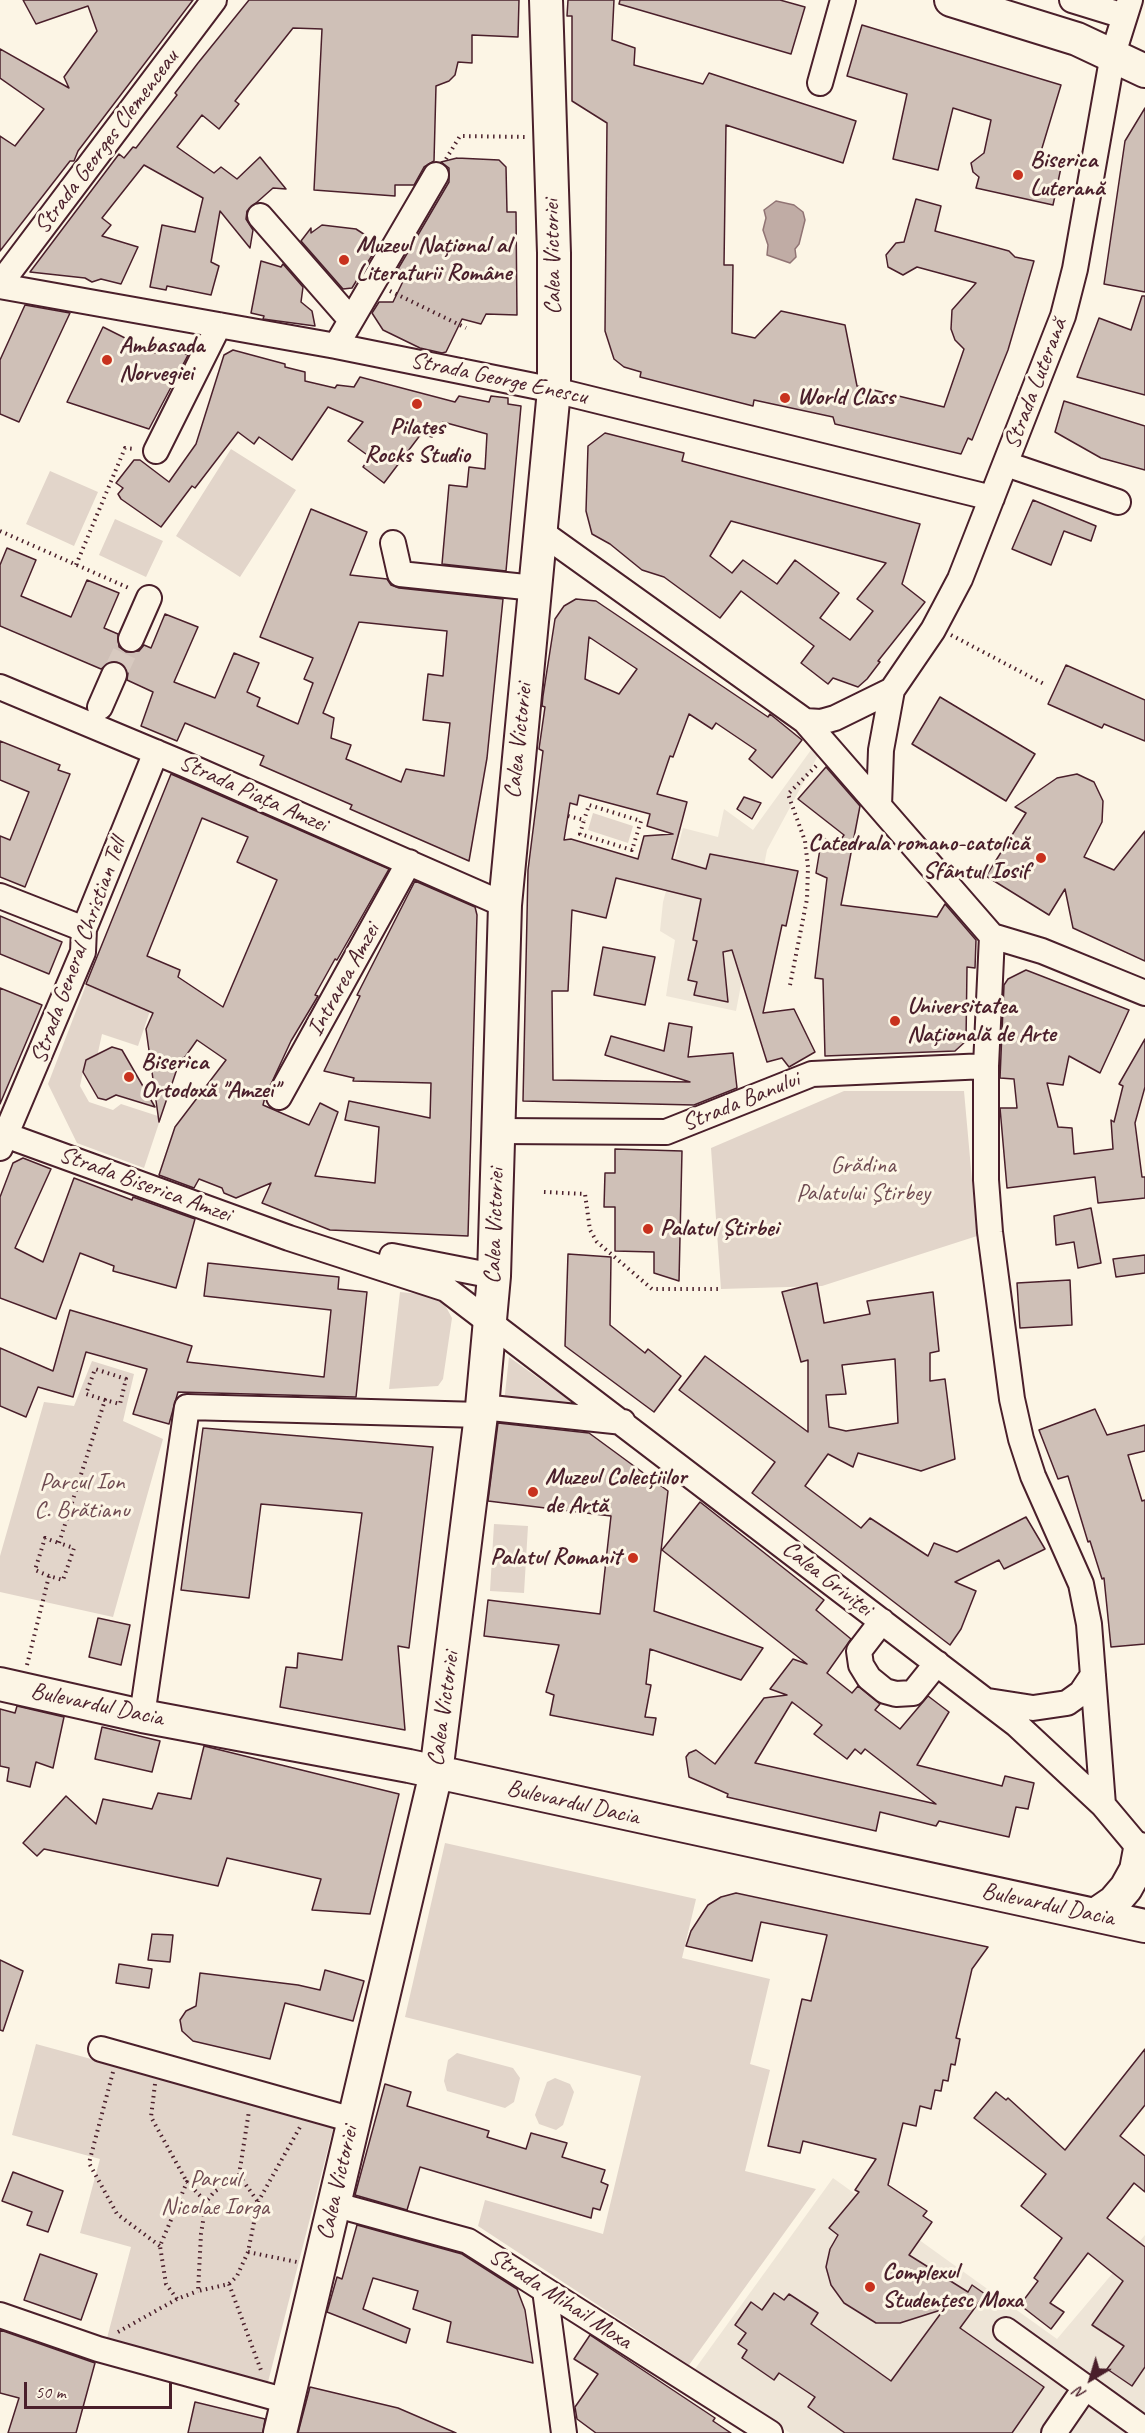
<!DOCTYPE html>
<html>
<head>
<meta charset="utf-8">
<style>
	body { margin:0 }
	#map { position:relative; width:1145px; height:2433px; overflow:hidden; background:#fcf5e5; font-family:Caveat,sans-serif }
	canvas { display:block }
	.north { position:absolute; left:1061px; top:2349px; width:60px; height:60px; -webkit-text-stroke:4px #fcf5e5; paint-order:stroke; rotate:218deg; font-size:16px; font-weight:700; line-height:24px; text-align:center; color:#4a1f2b }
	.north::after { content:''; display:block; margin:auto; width:21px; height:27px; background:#4a1f2b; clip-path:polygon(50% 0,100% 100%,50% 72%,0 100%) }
	.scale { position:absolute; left:24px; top:2382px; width:148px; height:27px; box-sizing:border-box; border:3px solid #4a1f2b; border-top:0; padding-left:8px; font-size:18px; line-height:21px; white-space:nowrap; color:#4a1f2b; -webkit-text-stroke:4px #fcf5e5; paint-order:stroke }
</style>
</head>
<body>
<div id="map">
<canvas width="1145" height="2433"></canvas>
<div class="north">N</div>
<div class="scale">50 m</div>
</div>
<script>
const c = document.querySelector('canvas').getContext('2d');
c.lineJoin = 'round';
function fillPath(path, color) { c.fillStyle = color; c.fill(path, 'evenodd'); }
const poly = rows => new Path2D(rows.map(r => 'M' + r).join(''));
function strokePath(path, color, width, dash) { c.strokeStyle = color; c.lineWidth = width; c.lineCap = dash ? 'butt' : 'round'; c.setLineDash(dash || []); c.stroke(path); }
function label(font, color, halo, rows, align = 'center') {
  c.font = font + ' Caveat,sans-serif'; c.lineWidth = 6; c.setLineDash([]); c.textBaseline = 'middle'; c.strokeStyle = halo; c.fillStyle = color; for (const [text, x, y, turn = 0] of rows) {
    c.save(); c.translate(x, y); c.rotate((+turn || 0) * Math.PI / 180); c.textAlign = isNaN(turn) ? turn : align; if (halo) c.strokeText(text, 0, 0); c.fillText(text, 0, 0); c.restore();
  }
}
const built = poly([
	[816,743,822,748,767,850,736,1011,666,996,675,940,660,931,663,902,683,828,718,837,724,809,753,830],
	[833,2178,1057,2339,1145,2235,1145,2433,790,2433,695,2369]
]);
const green = poly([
	[231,449,296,490,240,577,176,536],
	[50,471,98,492,74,546,26,524],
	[115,519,163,541,146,577,99,555],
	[593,813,633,826,628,843,588,830],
	[86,985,150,1011,138,1046,102,1034,97,1057,83,1072,80,1086,89,1102,113,1110,121,1104,161,1117,144,1168,77,1143,48,1084],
	[844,1091,964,1091,977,1236,822,1286,721,1289,711,1148],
	[400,1292,440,1296,452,1318,443,1379,438,1386,389,1389],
	[509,1357,587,1413,504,1403],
	[92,1361,134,1374,123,1421,163,1439,113,1617,0,1592,0,1556,44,1402,74,1406],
	[494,1524,528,1526,524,1593,490,1591],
	[445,1843,696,1899,682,1958,770,1979,750,2064,770,2070,745,2171,816,2189,689,2365,478,2226,485,2200,603,2234,641,2076,405,2017],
	[36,2044,334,2125,268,2382,107,2338,131,2247,80,2233,100,2159,12,2135],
	[457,2053,513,2068,520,2078,514,2102,505,2108,447,2091,444,2081,448,2060],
	[555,2078,570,2084,574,2092,563,2125,556,2130,539,2124,535,2115,547,2082]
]);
const water = poly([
	[776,201,794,205,803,212,805,220,799,244,795,249,796,257,790,263,767,255,768,245,763,230,766,218,764,210,776,201]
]);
const building = poly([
	[23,0,193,0,78,151,74,161,70,161,0,251,0,136,15,146,44,109,0,78,0,49,69,88,64,77,97,31,88,6,36,24,23,0],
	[249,0,519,0,518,37,472,35,472,63,458,62,455,75,449,81,436,86,434,161,424,167,414,185,395,185,395,196,314,190,322,29,293,28,235,101,239,104,219,129,202,115,177,147,214,173,221,167,237,179,260,157,286,189,273,188,247,211,246,219,253,230,250,248,220,211,211,262,219,266,211,295,167,286,166,290,150,287,162,225,195,232,203,198,144,165,102,218,111,225,102,236,138,247,121,284,101,279,92,282,85,278,30,272,119,154,124,158,133,147,136,148,177,95,175,93,198,63,249,0],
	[568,0,614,0,612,40,635,48,634,65,703,84,709,73,856,121,843,163,726,125,724,265,733,265,732,333,755,338,781,311,845,325,857,386,944,407,964,349,955,340,951,329,952,310,976,283,917,267,903,275,888,267,886,255,896,243,904,242,916,199,941,206,935,231,1009,251,1015,257,1034,261,1008,350,972,440,968,438,961,454,835,424,833,417,754,400,753,406,640,377,641,372,624,367,614,359,605,331,607,123,572,101,572,16,567,16,568,0],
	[620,0,780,0,805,7,791,54,619,4,620,0],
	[862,25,1061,85,1039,158,1062,163,1053,205,976,188,979,177,973,172,971,163,984,153,991,120,953,108,938,170,893,159,907,94,847,76,862,25],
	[1145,108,1145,292,1104,284,1125,141,1145,108],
	[457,158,499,160,506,167,507,212,516,212,517,315,486,314,481,324,462,319,446,352,442,353,420,348,383,330,372,313,379,302,393,302,407,273,398,269,449,182,449,168,441,162,457,158],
	[322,225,356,229,379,244,352,288,343,289,301,241,311,228,311,233,322,225],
	[261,261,281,267,283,264,303,287,301,302,312,311,315,326,263,319,264,316,251,313,261,261],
	[1142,296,1145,296,1145,395,1077,377,1099,318,1131,330,1142,296],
	[25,305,70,313,19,422,0,414,0,360,25,305],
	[103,327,155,353,160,342,188,355,149,429,67,402,103,327],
	[233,350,285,364,285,367,305,372,305,381,335,388,337,385,354,387,360,377,455,402,459,396,489,402,491,396,508,398,508,404,521,406,506,571,442,564,449,485,467,487,469,467,485,469,487,434,443,422,432,437,421,434,384,483,363,467,370,457,348,441,363,422,328,407,292,460,259,437,254,444,238,432,195,488,192,486,161,527,121,499,118,494,123,488,116,483,134,460,140,460,169,482,196,444,224,355,233,350],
	[1064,401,1145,426,1145,470,1101,458,1055,432,1064,401],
	[605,433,684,453,682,461,920,524,902,584,925,602,878,661,880,662,867,679,858,687,833,678,828,684,801,663,814,646,741,591,720,618,664,577,642,570,610,544,592,534,586,511,588,446,605,433],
	[731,521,886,563,857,599,873,611,850,640,820,618,839,593,795,560,777,584,743,560,732,573,710,556,731,521],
	[1033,500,1096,526,1091,541,1064,531,1051,565,1012,549,1033,500],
	[311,509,367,532,350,575,387,579,391,585,399,588,503,599,487,758,469,861,350,809,352,805,260,765,264,756,185,723,177,741,141,726,153,692,127,680,128,673,120,662,112,661,101,669,0,626,0,565,7,548,36,560,21,596,71,617,87,580,119,593,104,628,118,634,119,647,126,652,139,651,144,645,151,648,165,614,198,627,174,682,215,698,234,653,259,663,247,692,260,698,257,706,298,724,313,683,304,679,313,658,260,637,311,509],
	[359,622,447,631,443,676,428,674,423,720,450,723,444,776,406,769,401,782,346,759,351,745,331,738,334,718,323,713,359,622],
	[576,599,596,601,768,717,770,714,802,740,772,778,749,759,756,750,716,723,712,729,689,714,673,757,670,756,657,794,687,802,672,859,706,869,710,854,798,871,786,926,782,925,763,1013,794,1009,815,1052,789,1067,782,1058,767,1062,732,950,723,952,728,1002,694,995,697,982,688,980,697,941,693,940,701,899,616,878,606,918,572,910,568,991,552,991,553,1080,690,1082,605,1055,611,1036,664,1051,669,1023,692,1027,688,1057,733,1053,737,1088,694,1105,523,1101,528,870,543,751,539,749,545,707,542,706,543,696,555,619,564,606,576,599],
	[589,637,637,669,619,694,585,679,589,637],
	[579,795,650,814,647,826,673,834,644,836,638,859,571,839,564,840,570,803,577,805,579,795],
	[1066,665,1145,700,1145,741,1104,724,1102,728,1048,704,1066,665],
	[940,697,1035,754,1006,801,912,744,940,697],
	[0,741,60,765,58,770,70,774,25,887,0,877,0,836,10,840,29,792,0,780,0,741],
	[826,767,860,806,841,905,937,917,945,904,976,940,975,968,967,967,966,1041,955,1051,825,1056,823,979,815,978,827,878,816,873,822,837,837,845,844,835,798,799,826,767],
	[171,774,389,869,337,960,335,959,315,995,318,996,291,1041,265,1097,263,1105,309,1125,320,1103,338,1112,315,1176,375,1183,379,1127,345,1120,349,1101,430,1118,431,1083,353,1081,354,1078,324,1071,360,996,357,995,415,881,475,907,477,915,468,1236,330,1230,262,1203,271,1183,236,1198,224,1193,222,1188,199,1179,194,1188,159,1175,175,1127,226,1060,197,1040,185,1057,180,1060,159,1122,146,1029,153,1013,86,984,171,774],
	[202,818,248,837,237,862,277,880,223,1007,178,977,180,970,147,956,202,818],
	[1077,774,1094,782,1103,801,1102,822,1084,857,1114,870,1145,831,1145,961,1073,928,1065,889,1049,915,986,876,1026,813,1015,807,1057,778,1077,774],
	[744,797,761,803,752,819,737,809,744,797],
	[0,916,62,942,49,974,0,954,0,916],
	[603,947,655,957,645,1005,594,995,603,947],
	[1026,970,1129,1010,1100,1073,1069,1056,1063,1085,1047,1083,1058,1127,1072,1128,1074,1154,1113,1149,1111,1120,1114,1122,1123,1086,1119,1084,1145,1039,1145,1087,1135,1123,1142,1177,1145,1177,1145,1198,1098,1203,1095,1177,1007,1188,1000,1108,1017,1108,1014,1079,1000,1078,1004,985,1008,979,1026,970],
	[0,988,42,1005,0,1104,0,988],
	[112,1047,122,1050,155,1107,116,1095,106,1100,98,1098,83,1072,86,1060,112,1047],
	[615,1149,682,1151,679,1281,654,1273,654,1252,615,1251,615,1207,604,1207,605,1173,615,1173,615,1149],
	[23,1158,51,1169,15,1248,43,1262,74,1178,132,1200,133,1197,195,1219,176,1288,113,1271,114,1266,80,1253,56,1319,0,1298,0,1197,13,1163,23,1158],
	[1091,1208,1101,1263,1078,1268,1074,1242,1056,1245,1054,1216,1091,1208],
	[568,1254,611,1257,610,1325,645,1353,648,1349,681,1376,654,1412,565,1346,568,1254],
	[1145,1255,1145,1273,1116,1277,1113,1259,1145,1255],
	[208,1263,339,1277,338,1289,367,1292,356,1397,178,1392,169,1424,133,1414,147,1369,86,1352,73,1397,38,1387,26,1417,0,1406,0,1348,53,1371,70,1310,192,1346,187,1362,324,1377,331,1310,204,1296,208,1263],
	[1070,1280,1072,1325,1020,1328,1017,1283,1070,1280],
	[817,1283,824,1323,870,1314,867,1301,933,1292,939,1351,930,1353,930,1381,945,1379,955,1459,921,1471,858,1453,853,1467,828,1454,805,1486,861,1528,870,1518,928,1556,934,1543,957,1552,1026,1517,1045,1549,1004,1569,999,1560,955,1582,976,1591,961,1629,950,1645,752,1493,775,1462,679,1390,705,1356,808,1432,808,1360,801,1362,782,1292,817,1283],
	[895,1359,898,1423,846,1431,829,1427,826,1395,846,1394,842,1365,895,1359],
	[1095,1409,1107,1435,1145,1425,1145,1451,1128,1455,1142,1501,1145,1500,1145,1644,1111,1647,1104,1578,1102,1579,1090,1541,1088,1542,1068,1476,1058,1479,1039,1430,1095,1409],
	[498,1423,589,1433,668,1491,654,1611,763,1648,741,1680,650,1649,646,1684,651,1685,645,1717,656,1718,653,1735,550,1715,554,1695,546,1692,559,1645,484,1636,488,1600,600,1614,611,1516,488,1501,498,1423],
	[203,1428,433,1447,409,1648,398,1646,405,1730,280,1707,286,1667,297,1668,298,1653,342,1660,362,1513,261,1504,249,1598,181,1590,203,1428],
	[700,1502,824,1600,816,1610,851,1639,827,1673,852,1693,858,1686,880,1704,875,1710,900,1729,928,1696,949,1712,917,1765,1002,1786,1005,1776,1034,1783,1028,1809,1016,1807,1009,1837,939,1821,936,1826,880,1812,876,1831,727,1797,728,1794,689,1777,686,1757,689,1753,696,1750,715,1764,764,1698,787,1695,770,1689,793,1659,807,1664,662,1550,700,1502],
	[792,1702,822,1725,814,1734,847,1759,855,1749,861,1754,865,1749,936,1804,755,1763,792,1702],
	[98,1618,130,1625,121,1665,89,1657,98,1618],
	[17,1706,64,1717,53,1768,36,1762,30,1787,7,1781,9,1768,0,1766,0,1709,15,1713,17,1706],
	[102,1727,160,1741,152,1772,95,1759,102,1727],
	[204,1746,399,1794,370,1914,312,1910,321,1879,227,1858,218,1886,44,1849,37,1856,23,1843,66,1796,96,1824,103,1799,152,1809,158,1793,191,1799,204,1746],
	[736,1893,988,1947,972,1969,956,2038,960,2039,955,2065,951,2064,948,2081,943,2080,941,2091,935,2090,931,2109,920,2106,916,2126,903,2123,888,2185,927,2211,923,2216,932,2222,909,2255,968,2292,972,2285,985,2294,960,2328,1044,2387,1012,2433,845,2433,808,2407,815,2397,779,2373,774,2380,742,2358,747,2350,738,2344,746,2333,735,2325,751,2302,762,2310,774,2293,784,2300,789,2294,818,2313,811,2324,891,2381,944,2309,900,2323,876,2323,844,2303,831,2285,826,2267,830,2249,838,2235,829,2228,859,2192,855,2190,876,2159,803,2141,800,2153,768,2146,802,1999,811,2001,827,1935,761,1922,752,1961,686,1946,691,1931,708,1905,721,1897,736,1893],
	[152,1934,173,1935,170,1962,148,1960,152,1934],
	[0,1960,23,1971,3,2031,0,2030,0,1960],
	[119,1964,152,1969,149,1988,116,1983,119,1964],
	[325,1970,364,1981,353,2021,285,2003,270,2059,193,2041,182,2031,180,2020,186,2011,196,2006,200,1973,298,1985,320,1990,325,1970],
	[1145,2049,1145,2105,1120,2136,1145,2156,1145,2192,1134,2183,1107,2218,1145,2247,1145,2367,1132,2386,1107,2369,1124,2346,1092,2325,1123,2281,1088,2253,1050,2303,1064,2312,1051,2329,1020,2305,1038,2281,1034,2278,1062,2238,1021,2206,1046,2174,974,2118,996,2092,1006,2100,1008,2098,1065,2150,1145,2049],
	[385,2084,411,2092,407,2106,489,2131,487,2137,526,2149,531,2133,567,2143,562,2157,605,2170,601,2182,608,2185,600,2210,593,2208,591,2218,420,2167,407,2210,355,2195,385,2084],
	[13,2172,63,2191,48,2232,27,2225,32,2212,2,2201,13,2172],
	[357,2225,462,2254,517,2289,525,2310,533,2363,447,2342,451,2322,413,2309,418,2291,373,2278,363,2309,410,2329,406,2343,327,2312,337,2277,342,2279,357,2225],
	[40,2254,97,2274,81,2320,24,2300,40,2254],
	[0,2330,95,2363,76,2433,8,2433,19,2398,0,2393,0,2330],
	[590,2335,715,2418,713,2421,731,2433,596,2433,577,2419,575,2407,598,2374,574,2359,590,2335],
	[310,2387,398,2408,456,2433,298,2433,310,2387],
	[195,2402,265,2419,263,2433,188,2433,195,2402]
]);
const minorTunnel = poly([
	[114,675,131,639]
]);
const path = poly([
	[446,159,460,136,528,137],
	[390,291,466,328],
	[0,531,131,589],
	[76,565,125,448,135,449],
	[951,635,1044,684],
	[568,816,584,820,580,834,632,850,641,821,589,805,584,820],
	[790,985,807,899,808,867,805,841,788,794,817,765],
	[544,1192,585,1194,590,1230,597,1242,652,1289,721,1289],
	[49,1576,35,1570,45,1538,59,1543],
	[27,1665,49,1576,63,1580,74,1548,59,1543,105,1400,86,1394,95,1369,126,1379,120,1404,105,1400],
	[113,2072,89,2163,117,2214,160,2246],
	[155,2084,151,2117,187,2182],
	[239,2175,258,2202,248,2252,237,2276,229,2284,198,2291,201,2234,206,2202,214,2192,239,2175],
	[239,2175,249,2111],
	[258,2202,300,2127],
	[248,2252,297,2262],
	[229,2284,262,2373],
	[177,2299,166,2284,160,2246,187,2182,206,2202],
	[118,2332,177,2299,198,2291]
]);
const minor = poly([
	[1072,0,1124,16],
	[820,83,843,0],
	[260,216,351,320],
	[0,284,214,0],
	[0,286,336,346,554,390,992,498],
	[336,346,436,175],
	[156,451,219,325],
	[1006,464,1118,502],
	[541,532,805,721,992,936,1042,951,1145,993],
	[393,543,400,574,535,588],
	[131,639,149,598],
	[0,687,184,764,505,905],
	[100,707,114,675],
	[805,721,821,722,835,718,892,690],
	[879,806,881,750,892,690,933,630,960,579,1063,316,1075,269,1113,54,1130,0],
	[0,896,84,929],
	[992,936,986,1066,986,1180,990,1232,1012,1399,1021,1439,1033,1476,1081,1584,1089,1624,1103,1805],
	[279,1097,409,862],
	[497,1131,666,1132,812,1074,986,1066],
	[0,1133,289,1238,446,1289,1016,1724,1103,1805,1145,1855],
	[0,1148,83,952,84,929,156,752],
	[392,1256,494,1276],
	[482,1407,623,1422],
	[882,1621,859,1651,861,1665,869,1678,885,1691,896,1694,913,1693,937,1663],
	[988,1701,1033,1708,1067,1703,1081,1693,1093,1675],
	[142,1716,187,1407,481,1415],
	[101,2049,353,2120],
	[333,2204,468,2241,770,2433],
	[545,2290,564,2433],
	[0,2315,98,2349,287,2401],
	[1006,2330,1145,2430],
	[1054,2433,1085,2388]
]);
const major = poly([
	[951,0,1077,39,1145,71],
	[0,1684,142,1716,409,1766,1145,1926],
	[1095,1915,1114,1902,1126,1888,1136,1870,1140,1849],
	[280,2433,436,1773,482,1407,494,1276,505,905,554,390,554,253,546,0]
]);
const markers = [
	[1018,175,6,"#c8321e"],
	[344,260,6,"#c8321e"],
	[107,360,6,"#c8321e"],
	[785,398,6,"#c8321e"],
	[417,404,6,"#c8321e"],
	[1041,858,6,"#c8321e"],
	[895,1021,6,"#c8321e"],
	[129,1077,6,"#c8321e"],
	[648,1229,6,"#c8321e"],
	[533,1492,6,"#c8321e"],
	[633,1558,6,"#c8321e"],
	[870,2287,6,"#c8321e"]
];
const streetNames = [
	["Strada Georges Clemenceau",107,142,-53],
	["Calea Victoriei",553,257,-91],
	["Strada George Enescu",499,379,12],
	["Strada Luterană",1036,384,-69],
	["Calea Victoriei",519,741,-84],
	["Strada Piața Amzei",253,794,24],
	["Strada General Christian Tell",79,951,-70],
	["Intrarea Amzei",344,980,-61],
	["Strada Banului",741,1102,-22],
	["Strada Biserica Amzei",145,1185,20],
	["Calea Victoriei",495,1226,-88],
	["Calea Griviței",827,1579,38],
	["Bulevardul Dacia",97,1705,12],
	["Calea Victoriei",444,1709,-82],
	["Bulevardul Dacia",573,1803,13],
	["Bulevardul Dacia",1048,1905,12],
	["Calea Victoriei",338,2183,-77],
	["Strada Mihail Moxa",560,2299,33]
];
const poiNames = [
	["Biserica",1030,161],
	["Luterană",1030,189],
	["Muzeul Național al",356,246],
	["Literaturii Române",356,274],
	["Ambasada",119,346],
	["Norvegiei",119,374],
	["World Class",797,398],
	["Pilates",417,428,"center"],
	["Rocks Studio",417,456,"center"],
	["Catedrala romano-catolică",1029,844,"right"],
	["Sfântul Iosif",1029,872,"right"],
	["Universitatea",907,1007],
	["Națională de Arte",907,1035],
	["Biserica",141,1063],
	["Ortodoxă \"Amzei\"",141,1091],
	["Palatul Știrbei",660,1229],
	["Muzeul Colecțiilor",545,1478],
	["de Artă",545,1506],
	["Palatul Romanit",621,1558,"right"],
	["Complexul",882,2273],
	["Studențesc Moxa",882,2301]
];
const parkNames = [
	["Grădina",863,1166],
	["Palatului Știrbey",863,1194],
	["Parcul Ion",82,1483],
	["C. Brătianu",82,1511],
	["Parcul",215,2180],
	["Nicolae Iorga",215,2208]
];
fillPath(built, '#eee5d7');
fillPath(green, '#e2d5ca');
fillPath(water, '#c0aca5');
strokePath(water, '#917474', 1.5);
fillPath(building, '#cfc0b7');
strokePath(building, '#4a1f2b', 1.5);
strokePath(minorTunnel, '#d8cac0', 24, [24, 12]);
strokePath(minor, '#4a1f2b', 28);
strokePath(major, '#4a1f2b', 36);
strokePath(path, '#4a1f2b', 4, [1.5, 4.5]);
strokePath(minor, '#fcf5e5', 24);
strokePath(major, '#fcf5e5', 32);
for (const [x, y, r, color] of markers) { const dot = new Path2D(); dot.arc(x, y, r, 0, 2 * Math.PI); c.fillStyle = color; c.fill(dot); strokePath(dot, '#fcf5e5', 2); }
label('24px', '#4a1f2b', '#fcf5e5', streetNames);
label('bold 24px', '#4a1f2b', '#fcf5e5', poiNames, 'left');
label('24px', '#704c53', '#fcf5e5', parkNames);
</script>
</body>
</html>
